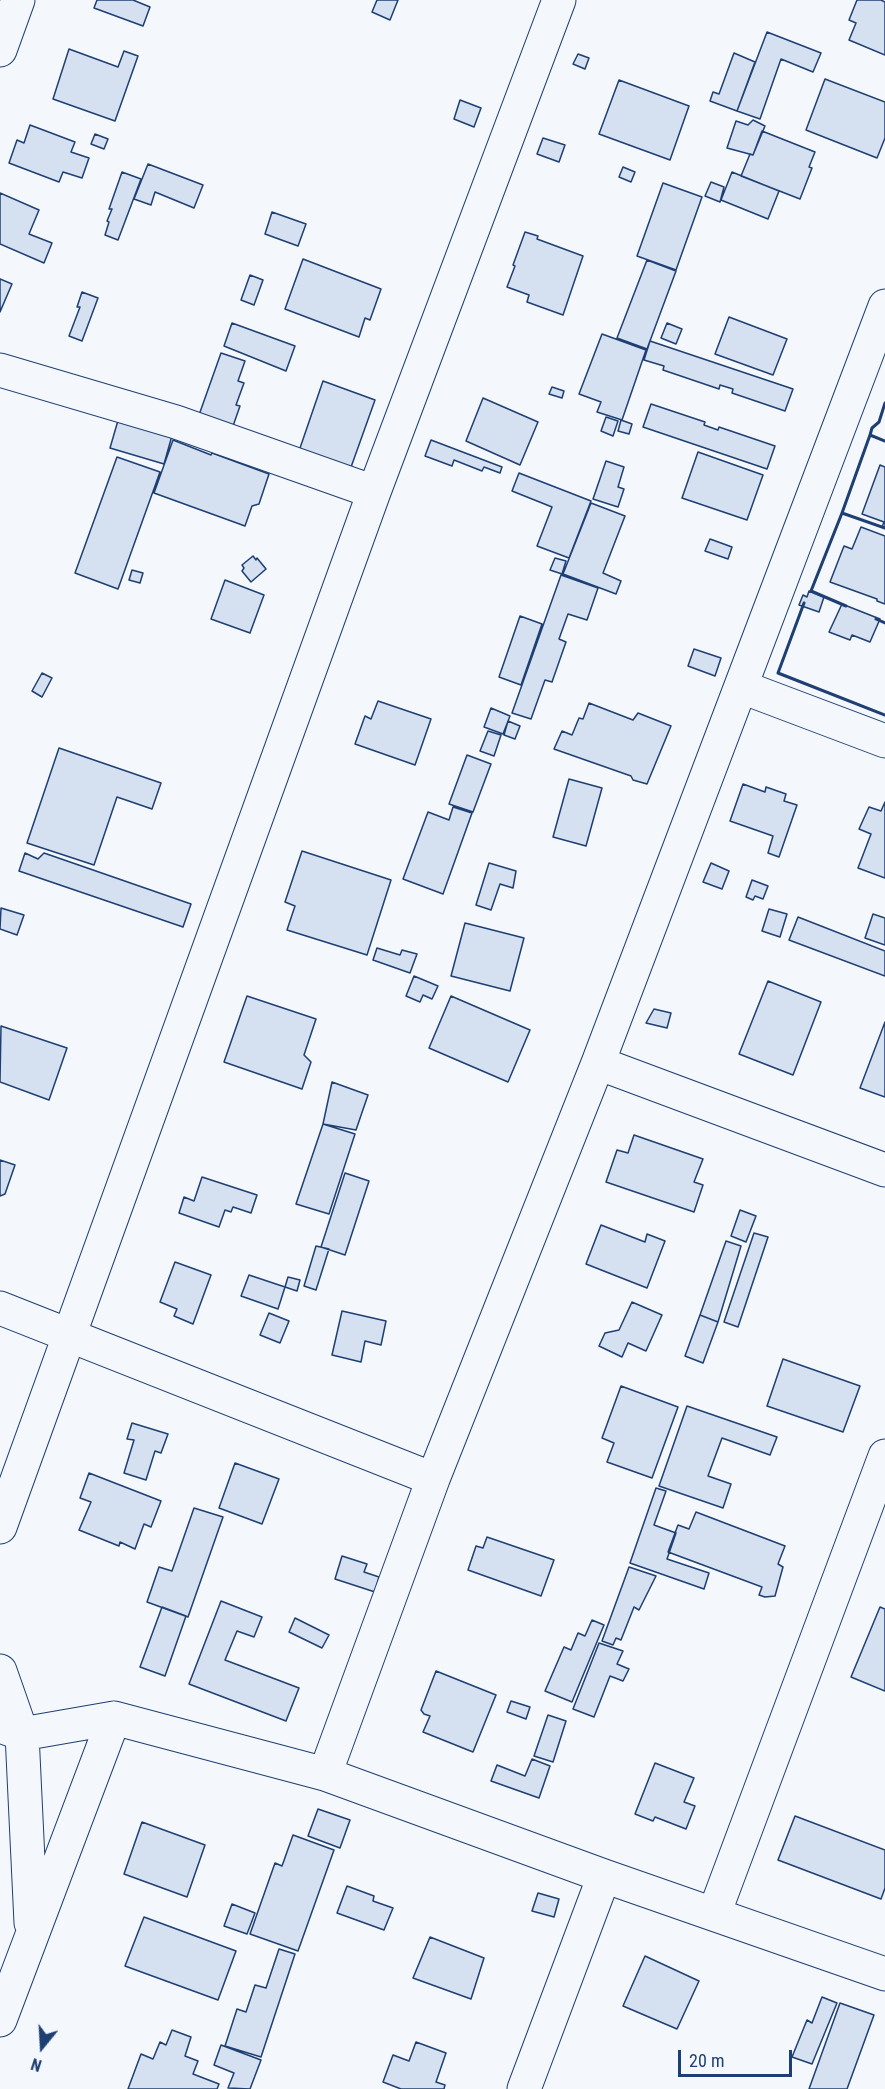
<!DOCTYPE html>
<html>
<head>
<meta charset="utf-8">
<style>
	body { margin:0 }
	#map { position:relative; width:885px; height:2089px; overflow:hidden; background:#f4f7fb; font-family:"Roboto Condensed",sans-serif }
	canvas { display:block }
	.north { position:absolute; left:12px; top:2017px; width:60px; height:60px; -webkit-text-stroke:4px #f4f7fb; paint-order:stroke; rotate:198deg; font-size:16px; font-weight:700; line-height:24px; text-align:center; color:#1d3f73 }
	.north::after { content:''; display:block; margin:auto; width:21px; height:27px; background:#1d3f73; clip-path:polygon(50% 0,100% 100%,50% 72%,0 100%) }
	.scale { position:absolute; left:678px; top:2050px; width:114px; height:27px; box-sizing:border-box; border:3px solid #1d3f73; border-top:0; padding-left:8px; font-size:18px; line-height:21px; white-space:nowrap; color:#1d3f73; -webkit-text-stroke:4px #f4f7fb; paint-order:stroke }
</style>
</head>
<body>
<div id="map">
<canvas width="885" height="2089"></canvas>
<div class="north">N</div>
<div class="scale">20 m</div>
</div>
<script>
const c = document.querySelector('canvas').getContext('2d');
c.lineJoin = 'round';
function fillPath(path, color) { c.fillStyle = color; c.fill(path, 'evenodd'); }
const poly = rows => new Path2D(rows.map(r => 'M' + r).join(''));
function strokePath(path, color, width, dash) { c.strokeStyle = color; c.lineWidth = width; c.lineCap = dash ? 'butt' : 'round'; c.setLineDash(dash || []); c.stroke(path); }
const building = poly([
	[97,0,133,0,150,7,143,26,94,8,97,0],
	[377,0,398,0,390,20,372,12,377,0],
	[857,0,881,0,885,2,885,55,849,40,856,23,849,20,857,0],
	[767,32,821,53,813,72,781,59,760,119,737,111,767,32],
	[69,49,118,67,124,51,138,56,115,121,53,99,69,49],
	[734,53,755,62,737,111,710,101,713,92,719,94,734,53],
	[578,54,589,58,585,69,573,64,578,54],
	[825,79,885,102,885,138,877,158,806,130,825,79],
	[619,80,689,106,670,160,599,134,619,80],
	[460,100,481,108,474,127,454,119,460,100],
	[753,120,765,126,753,155,727,148,736,121,748,125,753,120],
	[30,125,75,142,71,152,89,158,82,178,63,172,59,182,9,163,17,140,24,143,30,125],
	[762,131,815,152,809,167,812,168,800,199,741,176,750,154,753,155,762,131],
	[95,134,108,139,104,149,91,144,95,134],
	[543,138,565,145,559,162,537,154,543,138],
	[148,164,203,185,194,208,155,192,151,205,134,199,148,164],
	[623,167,635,172,631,182,619,177,623,167],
	[122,172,141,179,118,240,105,235,109,222,107,221,112,209,109,209,122,172],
	[732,172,779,191,768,219,721,200,732,172],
	[711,182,724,187,720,202,705,196,711,182],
	[663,183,702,197,676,270,637,256,663,183],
	[0,193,39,210,29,234,52,243,44,263,0,244,0,193],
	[272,212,306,224,298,246,265,234,272,212],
	[525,232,538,236,537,239,583,256,563,315,527,302,529,295,507,287,515,266,513,265,525,232],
	[303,259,381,289,370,320,365,318,359,337,285,309,303,259],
	[647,260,676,271,647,349,617,338,647,260],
	[250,275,263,280,254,305,241,300,250,275],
	[0,279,12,284,0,312,0,279],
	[82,292,98,298,82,341,69,336,80,307,77,307,82,292],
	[729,317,787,339,773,375,715,354,729,317],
	[232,323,295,346,286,371,224,346,232,323],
	[667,323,682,329,676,344,661,338,667,323],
	[602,334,646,350,622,420,597,412,601,402,579,394,602,334],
	[650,341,793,389,785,411,732,393,733,389,720,385,719,389,663,370,664,366,644,360,650,341],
	[221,353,245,361,238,381,244,383,236,405,240,406,233,426,199,415,221,353],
	[323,381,375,400,350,470,299,451,323,381],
	[552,387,564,391,562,398,549,394,552,387],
	[483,398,538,422,520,465,466,441,483,398],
	[651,404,705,422,704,425,718,430,719,427,775,446,767,469,643,427,651,404],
	[119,417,173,432,164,464,110,448,119,417],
	[606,417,618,421,613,436,601,431,606,417],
	[621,420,632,424,629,434,618,431,621,420],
	[173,440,211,455,212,453,269,474,259,504,252,506,245,526,154,493,173,440],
	[431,440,502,467,500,473,484,467,482,471,454,460,452,466,425,456,431,440],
	[698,452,763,475,747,520,682,498,698,452],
	[117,457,160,472,118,589,75,573,117,457],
	[606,461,624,467,618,487,624,489,618,507,593,499,606,461],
	[880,465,885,467,885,528,882,527,884,522,862,514,880,465],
	[519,473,591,501,569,558,537,546,552,507,512,491,519,473],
	[591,503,625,516,603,573,621,581,616,594,563,574,591,503],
	[861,527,885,536,885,604,877,601,877,599,830,582,844,546,852,549,861,527],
	[710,539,732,547,728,559,705,551,710,539],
	[253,556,256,560,257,558,266,569,251,582,242,571,244,568,242,565,253,556],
	[555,558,566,561,562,574,550,570,555,558],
	[132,570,143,573,140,583,129,580,132,570],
	[561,575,598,588,587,620,568,614,559,639,566,642,552,682,545,680,531,719,512,713,561,575],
	[225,580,264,595,250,633,211,619,225,580],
	[809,591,824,597,819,612,799,605,803,595,807,597,809,591],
	[842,604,880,619,870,642,852,635,850,640,829,632,842,604],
	[520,616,542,624,521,685,499,677,520,616],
	[694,649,721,658,715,676,688,666,694,649],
	[42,673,52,678,42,697,32,691,42,673],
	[378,701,431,719,415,765,355,744,365,716,371,719,378,701],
	[589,703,633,720,638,713,671,726,647,784,633,780,631,776,554,749,562,731,572,735,579,718,583,719,589,703],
	[491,708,510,716,503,734,484,727,491,708],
	[508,721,520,726,515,739,504,735,508,721],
	[488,731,501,735,494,756,480,751,488,731],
	[59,748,161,783,152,809,117,797,94,865,27,843,59,748],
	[467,755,491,764,473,812,449,804,467,755],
	[569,779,602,788,586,846,553,837,569,779],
	[743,784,765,792,766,787,786,794,784,801,797,805,779,857,768,853,773,836,730,821,743,784],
	[885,802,885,878,858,868,871,834,859,829,869,807,881,811,885,802],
	[453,807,472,813,443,894,403,879,428,812,449,820,453,807],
	[302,851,391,880,367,955,287,930,295,906,285,902,302,851],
	[25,853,38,859,44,853,191,904,183,927,19,871,25,853],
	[489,863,516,871,513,888,500,884,491,910,476,905,489,863],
	[711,863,729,871,722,889,703,882,711,863],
	[752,880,768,886,763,899,755,896,753,900,746,897,752,880],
	[1,908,24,915,17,935,0,929,1,908],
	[769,909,787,914,780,937,762,931,769,909],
	[873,914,885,918,885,945,865,938,873,914],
	[798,917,885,951,885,976,789,940,798,917],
	[465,923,524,938,510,991,451,976,465,923],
	[377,948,400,955,402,950,417,954,410,973,373,960,377,948],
	[414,976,438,986,432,999,423,995,420,1002,406,996,414,976],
	[768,981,821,1002,793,1075,739,1054,768,981],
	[247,996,316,1019,304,1055,311,1062,302,1089,224,1062,247,996],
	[451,996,530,1030,508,1082,429,1048,451,996],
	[654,1009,671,1013,667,1028,646,1023,654,1009],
	[885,1022,885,1097,860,1088,885,1022],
	[1,1026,67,1048,49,1100,0,1082,1,1026],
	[332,1082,368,1095,356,1130,323,1124,332,1082],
	[323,1124,355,1134,329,1214,296,1204,323,1124],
	[634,1135,703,1159,694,1182,703,1185,694,1212,606,1182,617,1150,628,1153,634,1135],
	[0,1160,15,1165,5,1194,0,1196,0,1160],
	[345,1173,369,1181,345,1255,321,1247,345,1173],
	[202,1177,257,1195,251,1213,233,1207,231,1212,225,1210,219,1227,179,1213,184,1197,194,1201,202,1177],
	[740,1210,756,1216,746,1242,731,1236,740,1210],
	[601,1225,645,1242,647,1234,665,1241,647,1288,586,1264,601,1225],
	[754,1233,768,1237,738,1327,724,1322,754,1233],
	[726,1241,741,1246,718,1322,700,1315,726,1241],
	[316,1246,329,1249,316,1290,304,1286,316,1246],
	[175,1262,211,1275,193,1324,174,1316,177,1309,160,1302,175,1262],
	[249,1275,285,1287,278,1309,241,1296,249,1275],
	[288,1277,300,1280,297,1291,285,1287,288,1277],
	[632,1302,662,1315,646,1351,628,1343,622,1357,599,1346,605,1333,619,1330,632,1302],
	[342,1311,386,1321,381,1345,365,1341,361,1362,332,1355,342,1311],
	[269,1313,289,1321,280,1343,260,1335,269,1313],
	[700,1315,718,1322,703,1363,685,1356,700,1315],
	[783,1359,860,1386,843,1432,767,1406,783,1359],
	[621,1386,678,1407,652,1478,607,1462,614,1443,602,1438,621,1386],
	[687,1406,777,1437,770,1455,722,1438,708,1476,731,1484,723,1508,659,1486,687,1406],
	[132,1423,168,1434,161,1453,155,1451,146,1480,124,1473,134,1440,127,1439,132,1423],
	[235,1463,279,1479,262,1524,219,1508,235,1463],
	[89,1473,161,1501,151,1527,144,1524,135,1549,120,1542,119,1546,79,1530,91,1502,80,1498,89,1473],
	[656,1488,666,1491,654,1525,676,1533,667,1559,709,1573,704,1589,630,1563,656,1488],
	[194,1508,223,1517,188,1617,147,1602,159,1567,172,1571,194,1508],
	[696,1512,785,1546,778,1564,783,1567,775,1596,765,1597,759,1595,762,1587,668,1552,678,1525,689,1529,696,1512],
	[487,1537,554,1560,541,1596,468,1570,476,1546,483,1548,487,1537],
	[342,1556,367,1564,364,1572,379,1577,375,1592,335,1579,342,1556],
	[629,1567,656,1576,639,1610,634,1607,621,1640,616,1638,613,1645,602,1641,629,1567],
	[221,1601,262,1617,254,1637,237,1631,225,1660,299,1688,286,1721,189,1684,221,1601],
	[162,1607,186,1616,165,1676,140,1667,162,1607],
	[880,1607,885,1609,885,1691,851,1677,880,1607],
	[295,1618,329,1635,322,1648,289,1632,295,1618],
	[592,1620,604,1625,572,1702,545,1691,564,1647,571,1650,578,1633,585,1636,592,1620],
	[599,1643,623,1651,617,1664,629,1669,623,1681,610,1676,594,1717,573,1709,599,1643],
	[436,1671,496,1695,473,1752,423,1732,430,1716,424,1714,421,1710,436,1671],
	[511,1701,530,1707,526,1719,507,1712,511,1701],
	[548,1715,566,1721,553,1762,534,1756,548,1715],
	[532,1759,550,1766,539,1798,491,1781,497,1765,525,1776,532,1759],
	[655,1763,694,1778,684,1802,695,1806,686,1829,655,1817,653,1821,635,1814,655,1763],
	[318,1809,350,1820,340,1848,308,1836,318,1809],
	[795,1816,885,1850,885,1888,881,1899,778,1860,795,1816],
	[142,1822,205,1845,187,1897,124,1874,142,1822],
	[293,1835,334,1850,298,1951,250,1934,275,1863,282,1866,293,1835],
	[347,1886,374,1896,373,1901,393,1908,384,1930,337,1913,347,1886],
	[538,1893,559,1899,554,1917,532,1911,538,1893],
	[232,1904,255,1913,247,1934,224,1926,232,1904],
	[144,1917,236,1951,218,2000,125,1966,144,1917],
	[430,1937,484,1958,471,1999,413,1978,430,1937],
	[279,1949,295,1954,261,2057,225,2046,237,2009,246,2012,255,1985,266,1988,279,1949],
	[645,1956,699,1981,677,2029,623,2006,645,1956],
	[822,1997,837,2003,812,2064,792,2057,807,2020,812,2023,822,1997],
	[840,2003,874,2015,847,2089,809,2089,840,2003],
	[172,2030,191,2037,185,2056,198,2061,193,2074,219,2084,217,2089,128,2089,141,2054,153,2059,160,2042,166,2045,172,2030],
	[416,2042,446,2053,436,2082,445,2085,444,2089,401,2089,383,2082,393,2055,409,2061,416,2042],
	[221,2045,261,2060,250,2089,228,2088,234,2073,214,2065,221,2045]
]);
const minor = poly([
	[0,50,18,0],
	[0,370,176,422,374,492],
	[742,687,885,741],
	[598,1063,885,1170],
	[0,1308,433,1479],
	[0,1527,374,492,559,0],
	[0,1671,22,1734,31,1923],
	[0,1726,22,1734,114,1718,325,1774,604,1876,885,1974],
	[325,1774,433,1479,598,1063,885,306],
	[714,1914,885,1456],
	[0,2020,114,1718],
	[524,2089,604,1876]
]);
const wall = poly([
	[870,435,872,428,879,422,885,403],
	[842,513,870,435,885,441],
	[804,603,778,673,885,715],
	[846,606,811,591,842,513,885,528],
	[876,619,885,623]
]);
fillPath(building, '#d5e0f0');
strokePath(building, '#1d3f73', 1.5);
strokePath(minor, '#1d3f73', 35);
strokePath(minor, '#f4f7fb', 33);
strokePath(wall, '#1d3f73', 3);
</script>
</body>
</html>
